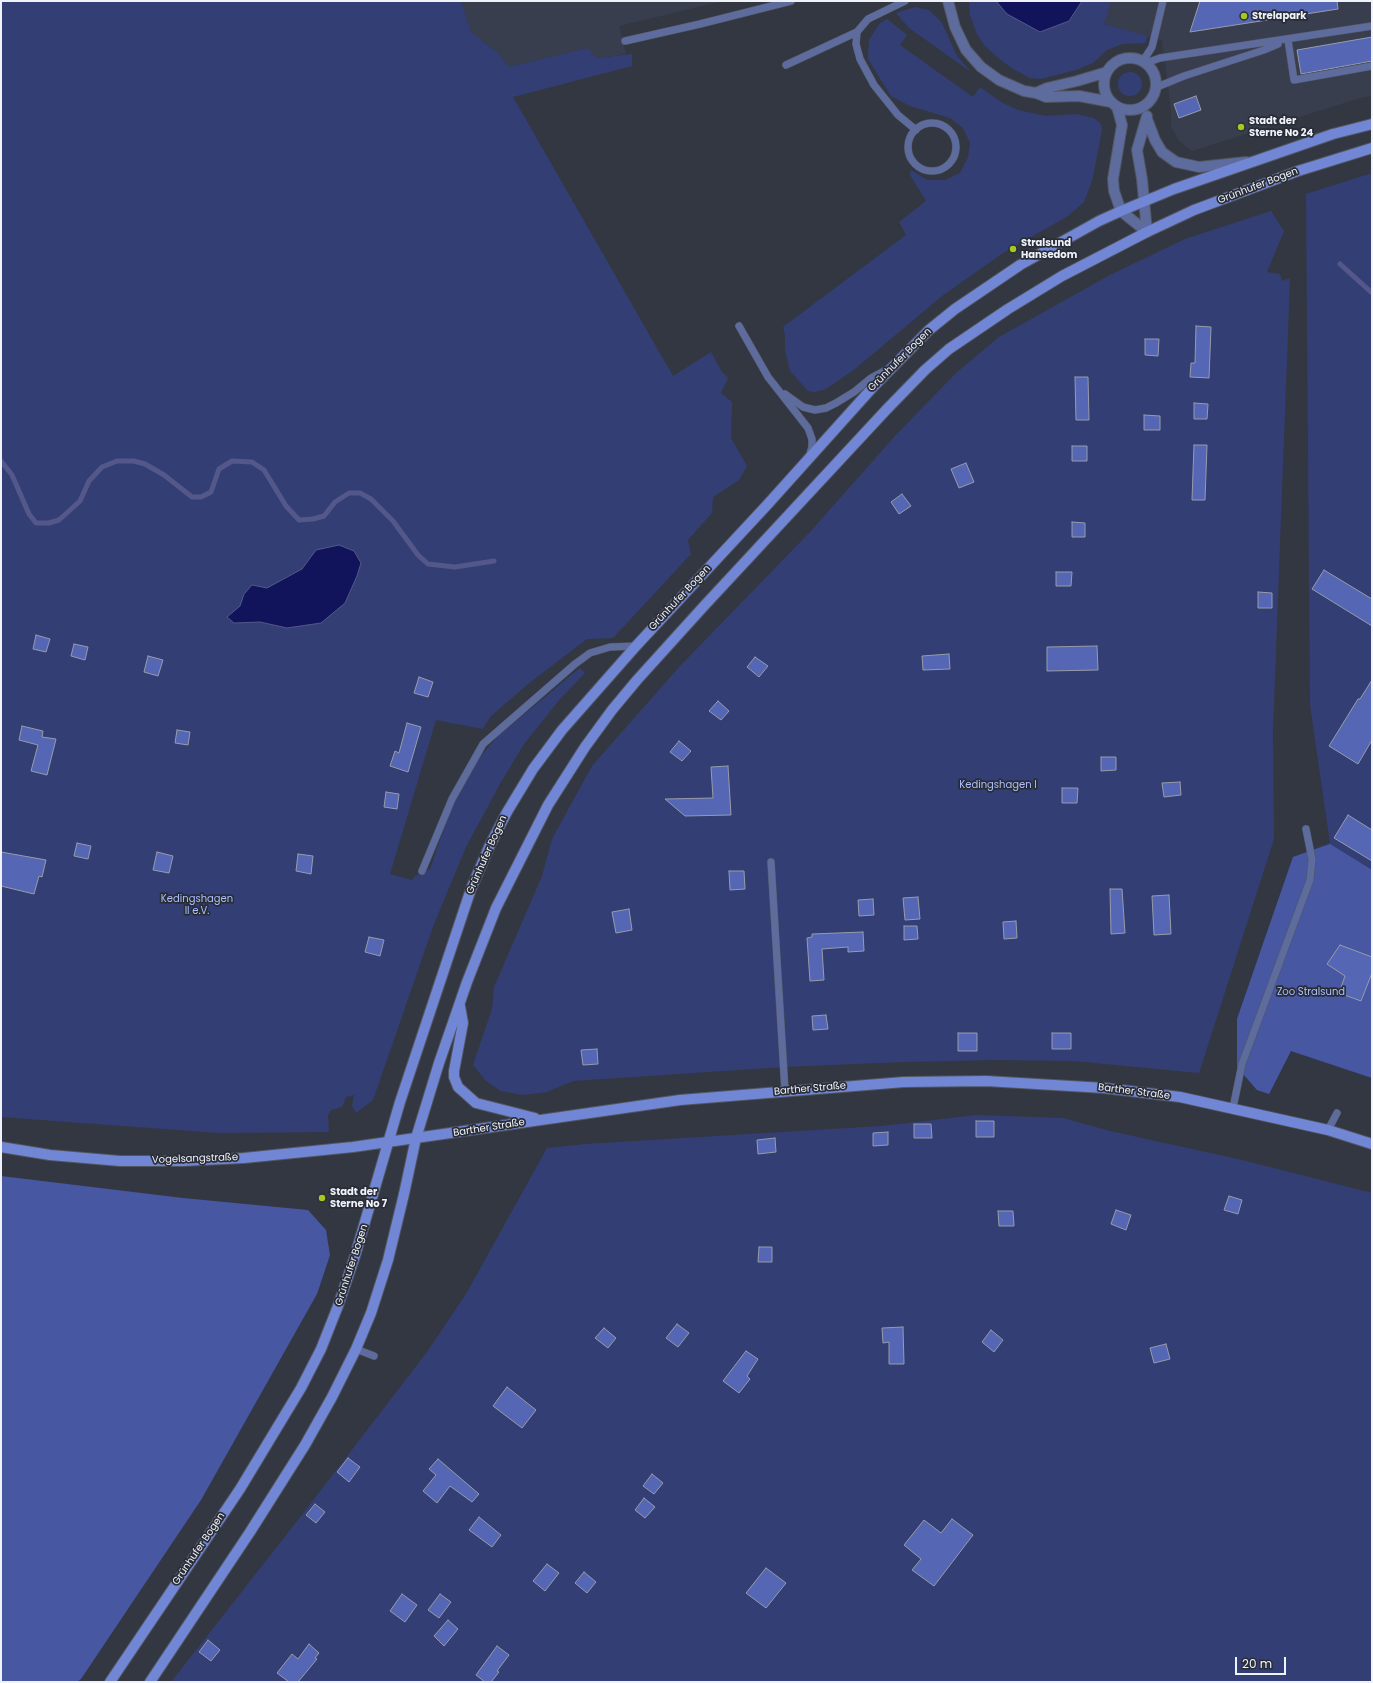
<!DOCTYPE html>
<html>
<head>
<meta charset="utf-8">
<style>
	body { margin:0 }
	#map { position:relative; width:1373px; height:1683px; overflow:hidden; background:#333742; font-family:Poppins,sans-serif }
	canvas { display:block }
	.frame { position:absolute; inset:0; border:2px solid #f0f2fa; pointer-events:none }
	.scale { position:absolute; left:1235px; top:1657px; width:51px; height:18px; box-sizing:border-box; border:2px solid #f0f2fa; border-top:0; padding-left:5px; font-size:12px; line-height:14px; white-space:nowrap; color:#f0f2fa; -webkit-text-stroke:3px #292d37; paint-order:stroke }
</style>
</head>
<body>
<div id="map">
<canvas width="1373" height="1683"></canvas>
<div class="frame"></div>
<div class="scale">20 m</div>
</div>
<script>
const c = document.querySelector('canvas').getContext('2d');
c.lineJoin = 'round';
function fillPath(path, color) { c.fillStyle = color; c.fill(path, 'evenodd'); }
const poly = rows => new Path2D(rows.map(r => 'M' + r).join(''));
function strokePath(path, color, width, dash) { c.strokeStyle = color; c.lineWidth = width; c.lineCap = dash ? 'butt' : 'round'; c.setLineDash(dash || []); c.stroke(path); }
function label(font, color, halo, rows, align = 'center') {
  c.font = font + ' Poppins,sans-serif'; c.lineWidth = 3.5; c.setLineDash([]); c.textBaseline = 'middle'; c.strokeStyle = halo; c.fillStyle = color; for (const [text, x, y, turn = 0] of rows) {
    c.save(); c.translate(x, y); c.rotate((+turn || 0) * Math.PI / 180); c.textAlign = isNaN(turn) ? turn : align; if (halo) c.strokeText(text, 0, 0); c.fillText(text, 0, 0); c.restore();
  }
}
const built = poly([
	[461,1,723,1,619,26,626,54,597,58,586,48,509,67,498,53,471,32],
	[1111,1,1372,1,1372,96,1360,98,1192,151,1179,141,1171,126,1171,109,1162,40,1104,24]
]);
const green = poly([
	[1,1,461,1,471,32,498,53,509,67,587,48,597,58,632,54,632,66,513,97,673,376,711,352,722,372,728,378,721,393,732,402,731,438,747,466,739,480,713,497,712,513,688,540,691,554,613,638,587,639,528,684,490,717,483,729,436,720,390,874,412,880,415,876,430,869,454,800,479,758,499,735,580,668,585,673,560,699,524,744,501,782,466,847,434,924,373,1100,356,1113,352,1106,354,1095,346,1097,342,1107,331,1110,328,1115,329,1132,219,1133,1,1117],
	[969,1,996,1,1007,14,1069,21,1082,1,1111,1,1104,24,1148,36,1145,43,1122,44,1107,50,1093,63,1076,70,1041,79,1030,78,1013,69,997,57,984,45,977,34,970,15],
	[915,7,929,10,942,23,957,56,971,72,909,28,896,13],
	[887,19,907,35,900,45,973,97,980,87,1001,102,1018,110,1046,116,1076,114,1094,118,1101,124,1102,130,1092,181,1084,202,1068,216,1003,253,942,296,855,369,826,389,815,392,808,391,790,371,785,350,785,335,783,327,906,235,899,222,926,201,910,175,911,170,927,180,945,180,960,173,968,157,970,143,963,128,950,118,910,106,891,96,868,59,869,40,879,24],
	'1118 84a12 12 0 1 1 24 0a12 12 0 1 1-24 0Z',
	[1372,173,1372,1078,1291,1051,1269,1094,1257,1090,1237,1067,1237,1019,1293,857,1330,843,1310,705,1306,194],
	[1271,211,1284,231,1267,272,1280,274,1282,281,1290,278,1273,729,1274,839,1199,1073,1074,1061,996,1060,903,1062,783,1067,573,1081,547,1092,523,1095,501,1091,486,1081,473,1065,492,1009,494,987,542,876,552,839,592,766,680,666,810,532,895,436,957,372,999,337,1110,275,1185,239],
	[977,1115,1063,1118,1110,1131,1242,1160,1372,1193,1372,1682,171,1682,298,1520,427,1352,466,1294,547,1148,585,1144,881,1126]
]);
const forest = poly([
	[1330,844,1372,870,1372,1078,1291,1051,1269,1094,1257,1090,1237,1067,1237,1019,1293,857],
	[1,1176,183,1198,308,1210,326,1230,330,1255,317,1294,201,1500,81,1679,77,1682,1,1682]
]);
const water = poly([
	[996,1,1082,1,1069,21,1040,32,1007,14,996,1],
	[339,545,354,551,361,563,357,576,345,603,321,623,287,628,260,622,234,623,227,617,240,606,244,594,252,585,267,588,302,569,316,550,339,545]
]);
const stream = poly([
	[1340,264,1372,293],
	[1,461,12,475,29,514,36,523,49,523,59,520,80,501,89,481,102,467,117,461,134,461,145,464,164,475,192,497,201,497,211,492,219,469,232,461,252,462,264,470,286,506,299,520,313,519,324,516,335,502,349,493,360,493,371,499,393,521,418,555,428,564,455,567,494,561]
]);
const building = poly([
	[1200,1,1337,1,1338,9,1190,32,1200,1],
	[1372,37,1372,61,1301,74,1297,50,1372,37],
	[1196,96,1201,110,1179,118,1174,104,1196,96],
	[1196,326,1211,327,1209,378,1190,377,1191,363,1195,363,1196,326],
	[1145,339,1159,339,1158,356,1145,355,1145,339],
	[1075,377,1088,377,1089,420,1076,420,1075,377],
	[1194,403,1208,404,1207,419,1194,419,1194,403],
	[1144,415,1160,416,1160,430,1144,430,1144,415],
	[1194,445,1207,445,1205,500,1192,500,1194,445],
	[1072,446,1087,446,1087,461,1072,461,1072,446],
	[966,463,974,482,959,488,951,469,966,463],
	[902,494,911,506,899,514,891,502,902,494],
	[1072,522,1085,523,1085,537,1072,537,1072,522],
	[1324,570,1372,599,1372,626,1312,589,1324,570],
	[1056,572,1072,572,1071,586,1056,586,1056,572],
	[1258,592,1272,593,1272,608,1258,608,1258,592],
	[36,635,50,639,46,652,33,649,36,635],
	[74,644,88,647,85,660,71,656,74,644],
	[1097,646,1098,670,1047,671,1047,647,1097,646],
	[949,654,950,669,923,670,922,656,949,654],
	[148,656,163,660,158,676,144,672,148,656],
	[755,657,768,666,759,677,747,667,755,657],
	[419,677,433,682,428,697,414,693,419,677],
	[1372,680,1372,740,1358,764,1329,746,1358,699,1360,699,1372,680],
	[718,701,729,711,721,720,709,711,718,701],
	[407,723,421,727,408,772,390,766,395,751,399,753,407,723],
	[22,726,43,731,42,737,56,739,47,775,31,771,38,745,19,740,22,726],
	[177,730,190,732,188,745,175,743,177,730],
	[679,741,691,751,682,761,670,752,679,741],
	[1101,757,1116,757,1116,770,1101,771,1101,757],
	[728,766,731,815,685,816,665,799,713,798,711,767,728,766],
	[1180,782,1181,795,1164,797,1162,783,1180,782],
	[1062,788,1078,788,1077,803,1062,803,1062,788],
	[386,792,399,794,397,809,384,807,386,792],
	[1348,815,1372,830,1372,861,1334,838,1348,815],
	[77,843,91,846,88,859,74,856,77,843],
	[1,852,46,860,42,877,39,876,34,894,1,886,1,852],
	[157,852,173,856,169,873,153,870,157,852],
	[298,854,313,856,311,874,296,871,298,854],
	[729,871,744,871,745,889,730,890,729,871],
	[1110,889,1122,889,1125,933,1111,934,1110,889],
	[1169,895,1171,934,1154,935,1152,896,1169,895],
	[918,897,920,919,905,920,903,898,918,897],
	[873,899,874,915,859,916,858,900,873,899],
	[629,909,632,930,616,933,612,912,629,909],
	[1016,921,1017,938,1004,939,1003,922,1016,921],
	[904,926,917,926,918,939,904,940,904,926],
	[863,932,864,951,848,952,848,947,822,949,824,980,810,981,807,938,812,937,812,934,863,932],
	[369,937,384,940,380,956,365,952,369,937],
	[1340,945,1372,957,1372,973,1361,1001,1339,993,1345,976,1327,964,1340,945],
	[826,1015,828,1029,813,1030,812,1016,826,1015],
	[958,1033,977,1033,977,1051,958,1051,958,1033],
	[1052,1033,1071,1033,1071,1049,1052,1049,1052,1033],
	[597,1049,598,1064,583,1065,581,1050,597,1049],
	[976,1121,994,1121,994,1137,976,1137,976,1121],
	[914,1124,931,1124,932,1138,914,1138,914,1124],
	[888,1132,888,1145,873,1146,873,1133,888,1132],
	[775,1138,776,1152,758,1154,757,1140,775,1138],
	[1229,1196,1242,1200,1238,1214,1224,1210,1229,1196],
	[1116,1210,1131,1215,1126,1230,1111,1224,1116,1210],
	[998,1211,1013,1211,1014,1226,999,1226,998,1211],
	[759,1247,772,1247,772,1262,758,1262,759,1247],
	[677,1324,689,1333,678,1347,666,1338,677,1324],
	[903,1327,904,1364,889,1364,889,1342,883,1343,882,1328,903,1327],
	[604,1328,616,1338,608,1348,595,1338,604,1328],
	[991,1330,1003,1340,994,1352,982,1342,991,1330],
	[1166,1344,1170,1359,1154,1363,1150,1348,1166,1344],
	[746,1351,758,1359,747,1376,750,1379,739,1393,723,1381,746,1351],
	[507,1387,536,1410,522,1428,493,1406,507,1387],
	[348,1458,360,1467,349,1482,337,1472,348,1458],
	[438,1459,479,1494,472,1502,450,1486,437,1503,423,1491,436,1475,429,1469,438,1459],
	[652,1474,663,1483,654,1494,643,1486,652,1474],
	[644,1498,655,1507,645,1518,635,1510,644,1498],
	[315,1504,325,1512,316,1523,306,1515,315,1504],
	[479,1517,501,1535,492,1547,469,1530,479,1517],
	[952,1519,973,1535,934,1586,912,1570,921,1559,904,1545,924,1520,941,1533,952,1519],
	[547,1564,559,1573,545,1591,533,1581,547,1564],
	[766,1568,786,1583,766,1608,746,1593,766,1568],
	[584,1572,596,1582,587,1593,575,1583,584,1572],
	[402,1594,417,1605,405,1622,390,1611,402,1594],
	[440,1594,451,1602,439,1618,428,1610,440,1594],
	[448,1620,458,1629,444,1646,434,1636,448,1620],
	[208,1640,220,1650,211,1661,199,1652,208,1640],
	[309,1644,319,1653,315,1658,317,1659,298,1682,289,1682,277,1673,292,1654,298,1659,309,1644],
	[497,1646,509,1655,497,1671,499,1672,491,1682,485,1682,476,1675,497,1646]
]);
const lane = poly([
	[905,1,868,19,857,32,856,44,860,59,874,85,898,115,916,130],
	[1288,40,1294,80,1372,66],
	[625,41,700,24,791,1],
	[1143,61,1152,47,1163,1],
	[1146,63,1160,58,1372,26],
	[786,65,857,32],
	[1157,87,1184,76,1264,50,1278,44],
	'908 147a24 24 0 1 1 48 0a24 24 0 1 1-48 0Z',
	[739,326,768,377,808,428,812,439,812,447,809,457],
	[785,394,803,407,815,410,826,408,836,403,854,392,871,378,886,370],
	[771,862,785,1091],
	[422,871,452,799,483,744,575,664,590,653,610,647,636,646],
	[1233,1108,1242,1064,1310,880,1312,859,1306,829],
	[1328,1130,1337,1113],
	[356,1349,374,1356]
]);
const street = poly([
	[948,1,955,27,966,50,981,67,999,80,1024,91,1036,93,1046,97,1079,96,1111,102],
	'1104 84a26 26 0 1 1 52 0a26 26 0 1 1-52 0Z',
	[1036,93,1047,88,1077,81,1107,72],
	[1117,107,1122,125,1113,179,1114,191,1121,211,1147,232],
	[1147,119,1155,140,1162,152,1176,162,1199,167,1246,162],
	[1147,232,1142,179,1137,150,1147,116]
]);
const secondary = poly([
	[460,1006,463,1023,454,1071,454,1077,458,1087,476,1103,535,1118],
	[1,1147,50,1155,120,1161,182,1161,244,1158,353,1147,680,1100,904,1082,986,1081,1104,1088,1180,1097,1328,1130,1372,1144],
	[110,1682,240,1489,301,1388,321,1349,338,1306,355,1256,400,1102,471,889,490,845,507,812,533,769,562,730,636,646,767,505,874,386,929,330,955,309,1020,265,1099,221,1121,211,1174,189,1333,134,1372,124],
	[150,1682,250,1532,305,1445,332,1397,356,1349,371,1313,388,1260,404,1194,416,1138,439,1063,467,982,496,908,548,805,585,747,612,710,637,680,704,606,887,409,925,370,949,349,1008,309,1062,276,1147,232,1194,210,1298,171,1372,148]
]);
const markers = [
	[1244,16,4,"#a5c823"],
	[1241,127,4,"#a5c823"],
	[1013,249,4,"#a5c823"],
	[322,1198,4,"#a5c823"]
];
const poiNames = [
	["Strelapark",1252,16],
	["Stadt der",1249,121],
	["Sterne No 24",1249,133],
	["Stralsund",1021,243],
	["Hansedom",1021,255],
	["Stadt der",330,1192],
	["Sterne No 7",330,1204]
];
const streetNames = [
	["Grünhufer Bogen",1258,186,-21],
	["Grünhufer Bogen",900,360,-45],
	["Grünhufer Bogen",680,598,-47],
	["Grünhufer Bogen",487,855,-66],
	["Barther Straße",810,1089,-5],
	["Barther Straße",1134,1092,7],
	["Barther Straße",489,1128,-9],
	["Vogelsangstraße",195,1159,-2],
	["Grünhufer Bogen",352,1265,-72],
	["Grünhufer Bogen",199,1549,-56]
];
const parkNames = [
	["Kedingshagen I",998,785],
	["Kedingshagen",197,899],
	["II e.V.",197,911],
	["Zoo Stralsund",1311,992]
];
fillPath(built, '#393e4f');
fillPath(green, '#333f74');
fillPath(forest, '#4757a2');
fillPath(water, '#11145a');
strokePath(water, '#54578a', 1);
strokePath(stream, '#54578a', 5);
fillPath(building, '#5567b4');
strokePath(building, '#979ba9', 1);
strokePath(lane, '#51555f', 8);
strokePath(street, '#51555f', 12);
strokePath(secondary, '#51555f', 12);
strokePath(lane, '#5d6b9d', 7);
strokePath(street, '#5d6b9d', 10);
strokePath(secondary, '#7286d6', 10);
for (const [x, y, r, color] of markers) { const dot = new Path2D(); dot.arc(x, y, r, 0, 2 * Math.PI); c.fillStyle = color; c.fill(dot); strokePath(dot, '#292d37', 1.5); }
label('bold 10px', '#f0f2fa', '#292d37', poiNames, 'left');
label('10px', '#f0f2fa', '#292d37', streetNames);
label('10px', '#adbffd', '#292d37', parkNames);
</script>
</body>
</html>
